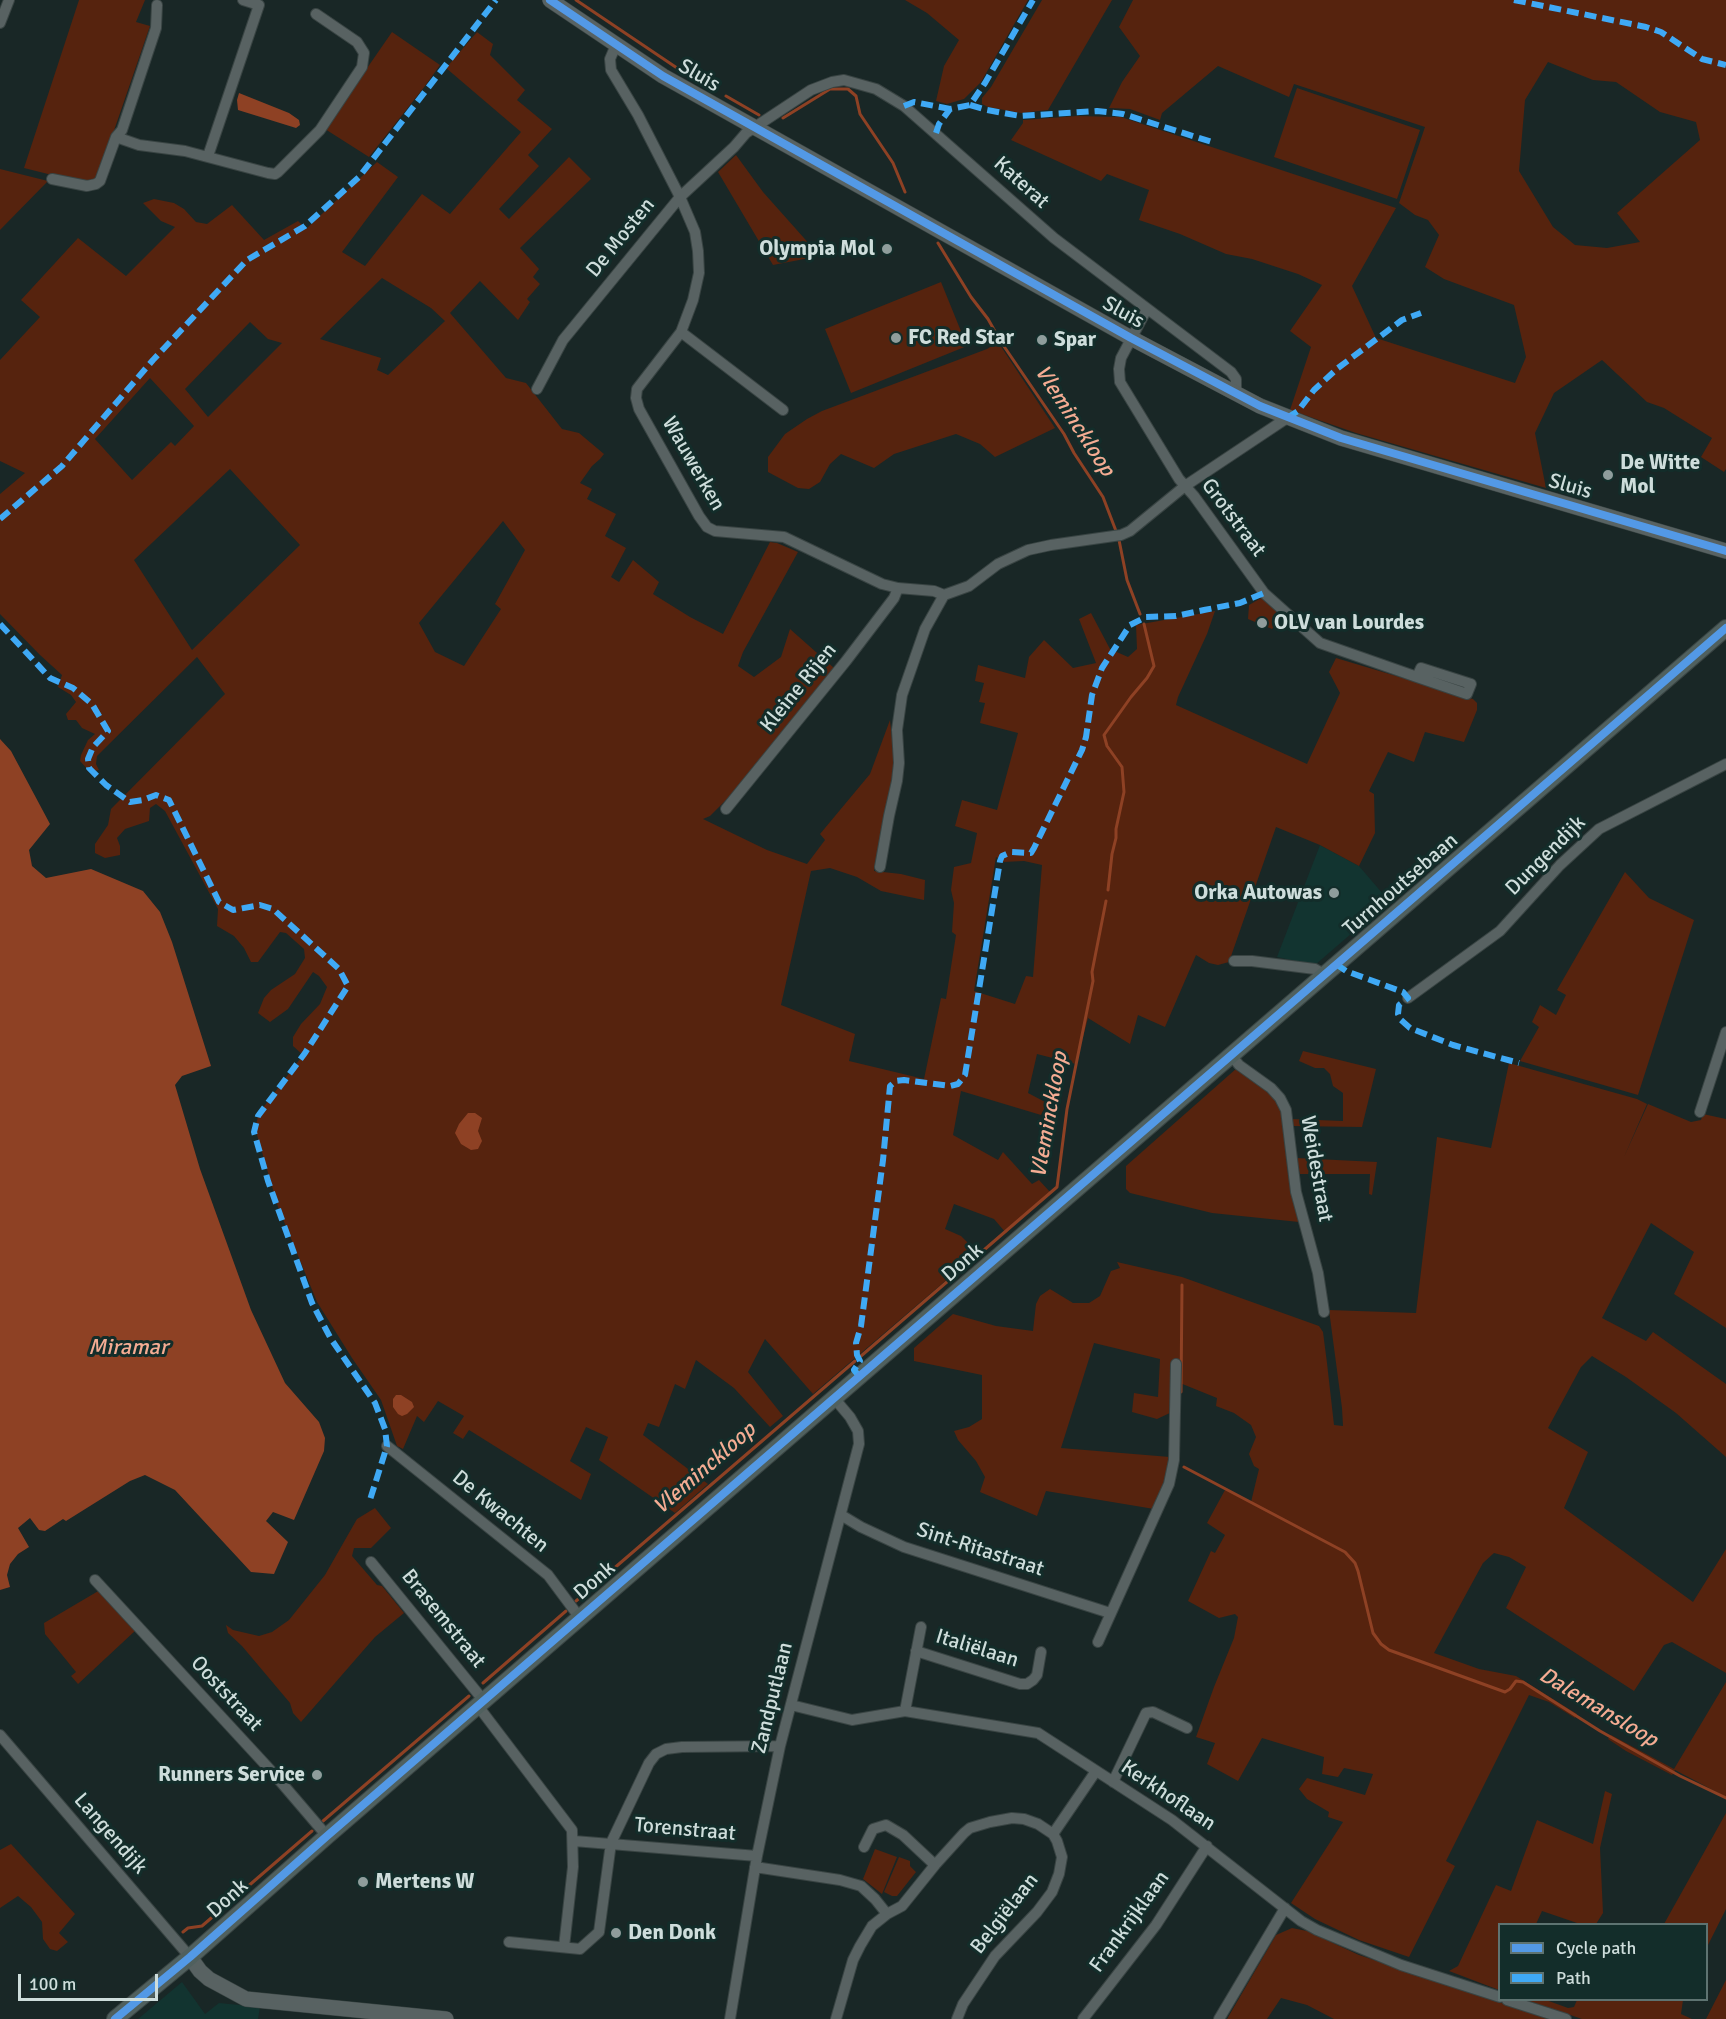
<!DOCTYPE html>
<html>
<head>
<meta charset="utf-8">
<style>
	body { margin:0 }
	#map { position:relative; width:1726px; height:2019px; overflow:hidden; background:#192726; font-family:Signika,sans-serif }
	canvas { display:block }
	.legend { position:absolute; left:1498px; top:1923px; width:210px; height:78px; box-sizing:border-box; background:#132d2a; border:2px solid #5e7371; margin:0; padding:8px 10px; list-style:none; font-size:18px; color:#cedddb }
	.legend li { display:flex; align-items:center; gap:12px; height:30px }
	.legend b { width:30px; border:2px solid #5e7371 }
	.scale { position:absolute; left:18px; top:1974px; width:140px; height:27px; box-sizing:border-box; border:3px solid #cedddb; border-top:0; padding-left:8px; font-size:18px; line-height:21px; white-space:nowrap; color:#cedddb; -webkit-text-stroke:4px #132d2a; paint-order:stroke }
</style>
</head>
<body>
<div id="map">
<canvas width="1726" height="2019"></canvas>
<ul class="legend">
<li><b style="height:8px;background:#5399e6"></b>Cycle path</li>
<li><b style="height:8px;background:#3fa9f5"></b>Path</li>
</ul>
<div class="scale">100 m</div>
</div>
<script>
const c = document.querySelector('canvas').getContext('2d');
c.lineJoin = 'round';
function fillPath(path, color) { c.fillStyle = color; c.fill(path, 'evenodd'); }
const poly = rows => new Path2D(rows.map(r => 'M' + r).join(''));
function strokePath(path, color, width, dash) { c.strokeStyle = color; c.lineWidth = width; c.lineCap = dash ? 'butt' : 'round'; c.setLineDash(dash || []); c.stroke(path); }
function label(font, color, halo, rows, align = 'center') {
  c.font = font + ' Signika,sans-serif'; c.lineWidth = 6; c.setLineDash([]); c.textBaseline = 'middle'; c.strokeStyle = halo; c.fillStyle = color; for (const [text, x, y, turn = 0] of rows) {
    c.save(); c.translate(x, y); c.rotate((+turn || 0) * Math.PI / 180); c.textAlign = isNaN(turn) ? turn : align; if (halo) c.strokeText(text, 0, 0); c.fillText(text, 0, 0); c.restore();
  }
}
const built = poly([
	[1320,845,1359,866,1389,901,1315,965,1277,957],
	[182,1982,205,2014,219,2003,260,2007,258,2019,138,2019]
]);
const green = poly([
	[79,0,145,0,136,22,150,26,98,177,93,182,84,183,24,168],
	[905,0,1028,0,981,82,964,99,947,104,936,101,944,66,959,40,927,13],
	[1042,0,1112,0,1048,110,1021,113,988,107,982,104,982,98,991,87],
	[1133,0,1726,0,1726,469,1724,472,1701,457,1712,438,1664,408,1647,402,1602,360,1554,393,1535,433,1546,488,1356,433,1290,410,1311,347,1290,331,1322,285,1298,274,1252,259,1226,254,1180,234,1139,220,1149,190,1107,174,1101,181,1011,140,1023,123,1023,120,1077,116,1121,117,1396,208,1352,286,1376,338,1515,383,1526,357,1514,305,1444,279,1425,267,1439,235,1428,220,1415,215,1399,203,1425,127,1294,84,1289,97,1218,66,1162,113,1160,120,1130,109,1109,108,1122,82,1140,56,1119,27],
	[1548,62,1593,80,1616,82,1660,112,1696,122,1700,140,1617,213,1640,242,1607,248,1575,245,1553,227,1519,171,1525,100],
	[392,32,440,65,425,86,369,157,325,129],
	[477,32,493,44,490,55,525,90,517,100,552,129,528,155,539,166,499,209,509,219,569,157,591,179,520,248,539,269,533,277,540,284,527,299,530,302,518,320,480,281,450,313,506,378,526,383,562,429,579,433,604,454,600,459,592,466,580,483,592,489,587,499,616,514,605,536,626,548,611,577,619,582,633,560,659,582,653,594,690,617,723,634,770,542,777,543,798,552,743,652,738,666,754,677,781,657,790,629,834,668,729,797,710,816,703,819,767,850,807,864,825,840,820,834,870,774,890,720,894,758,891,786,874,871,901,874,925,880,924,900,881,891,857,877,830,868,811,871,781,1005,855,1034,849,1061,924,1079,941,998,946,999,956,935,952,932,954,903,951,890,954,867,971,863,977,833,955,826,962,800,997,810,1018,733,980,723,985,703,979,702,984,683,975,681,978,665,1025,678,1029,657,1044,640,1073,668,1096,663,1079,619,1091,613,1110,649,1128,657,1137,649,1136,625,1215,611,1207,634,1178,697,1176,705,1307,764,1340,693,1329,672,1336,658,1473,699,1477,703,1477,710,1464,742,1425,732,1414,762,1388,752,1369,791,1374,794,1375,833,1359,866,1320,845,1276,827,1229,962,1218,965,1209,963,1196,955,1165,1027,1138,1015,1130,1044,1088,1018,1076,1064,1037,1054,1028,1093,1047,1103,1041,1115,961,1091,953,1135,998,1160,1003,1152,1032,1184,1039,1180,1050,1192,1006,1233,994,1219,954,1204,945,1229,961,1236,978,1253,813,1394,765,1339,748,1372,783,1416,770,1427,734,1388,696,1360,685,1389,675,1384,659,1427,648,1423,643,1435,708,1484,675,1513,599,1460,608,1437,586,1427,570,1461,591,1474,581,1500,469,1430,463,1439,453,1433,464,1416,438,1401,424,1422,417,1416,403,1449,397,1446,381,1400,352,1358,317,1302,278,1207,255,1128,259,1113,303,1055,293,1046,293,1037,301,1024,320,1004,327,987,319,976,313,972,288,1009,270,1022,258,1013,264,998,271,990,295,974,305,958,304,949,286,933,280,932,258,962,251,962,244,948,234,936,217,926,218,909,165,811,156,804,150,808,149,821,125,829,117,838,120,846,120,855,105,858,95,853,95,844,108,825,111,809,225,694,197,657,97,756,96,764,99,770,90,772,80,761,81,755,88,740,95,734,82,728,76,720,68,720,66,714,76,702,71,695,58,687,62,675,40,655,0,614,0,494,25,473,0,461,0,360,40,317,21,300,78,238,126,276,175,227,161,221,143,203,154,199,174,203,184,209,196,222,207,224,232,205,264,240,298,221,306,229,377,162,398,177,342,252,365,266,422,194,450,214,521,132,446,68],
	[382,278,431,308,445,321,388,375,377,370,381,358,320,339],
	[250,322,268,339,282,343,208,417,185,389],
	[150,378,194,426,175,446,171,442,132,480,95,439],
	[230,469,300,545,192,650,134,560],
	[503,521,525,550,495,604,501,609,464,666,435,652,419,623],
	[996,857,1003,862,1024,861,1042,865,1033,977,1026,976,1015,1004,974,991],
	[1297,88,1420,130,1397,199,1274,157],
	[736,155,763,192,820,256,773,265,718,172],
	[0,169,48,181,0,230],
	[941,282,967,346,851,393,825,329],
	[998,342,1055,428,995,457,980,444,956,434,894,454,874,468,841,454,830,464,820,482,809,489,798,488,768,472,768,457,785,434,807,419,822,411,987,349],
	[1263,597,1283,615,1272,629,1248,619,1249,605],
	[1625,872,1649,898,1694,920,1638,1095,1520,1061,1539,1027,1532,1022,1540,1005,1556,1015,1566,995,1557,990],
	[1303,1051,1376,1069,1362,1127,1292,1126,1291,1119,1343,1121,1343,1093,1333,1086,1330,1074,1324,1068,1315,1068,1299,1061],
	[1509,1063,1637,1099,1647,1104,1624,1157,1648,1104,1691,1122,1701,1120,1703,1114,1726,1119,1726,1328,1674,1294,1694,1252,1651,1223,1602,1318,1646,1341,1653,1332,1726,1384,1726,1457,1676,1413,1626,1377,1592,1356,1581,1367,1548,1428,1588,1452,1564,1508,1693,1602,1726,1549,1726,1673,1672,1642,1664,1645,1634,1691,1506,1608,1526,1567,1509,1557,1494,1553,1483,1563,1434,1653,1479,1669,1516,1676,1577,1714,1575,1718,1549,1702,1529,1695,1446,1861,1455,1866,1409,1957,1359,1940,1315,1919,1291,1903,1343,1822,1328,1817,1329,1812,1307,1799,1299,1789,1307,1778,1365,1795,1373,1774,1344,1768,1338,1777,1322,1774,1324,1757,1262,1738,1238,1781,1207,1764,1215,1743,1196,1737,1214,1687,1234,1638,1238,1617,1235,1614,1219,1618,1188,1601,1211,1551,1215,1553,1225,1535,1207,1523,1225,1490,1251,1502,1259,1469,1254,1466,1249,1454,1256,1437,1251,1425,1234,1413,1216,1406,1217,1398,1175,1381,1172,1412,1157,1419,1132,1412,1134,1393,1158,1397,1160,1359,1094,1343,1061,1448,1170,1457,1170,1465,1154,1509,1046,1491,1037,1516,980,1492,985,1477,976,1461,958,1440,954,1431,969,1427,982,1419,982,1375,914,1361,914,1348,953,1314,996,1326,1033,1331,1036,1304,1040,1296,1050,1289,1073,1303,1089,1303,1100,1296,1111,1271,1120,1268,1117,1262,1182,1277,1319,1326,1323,1332,1327,1363,1334,1425,1343,1426,1342,1408,1329,1310,1416,1313,1437,1137,1491,1148],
	[1237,1068,1270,1090,1277,1100,1282,1113,1288,1174,1299,1222,1212,1213,1130,1193,1126,1189,1126,1166],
	[1296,1158,1377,1162,1372,1195,1369,1194,1370,1174,1300,1174],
	[375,1508,391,1528,371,1548,354,1548,352,1556,377,1585,382,1586,404,1613,375,1637,301,1722,293,1713,290,1703,242,1646,228,1633,226,1625,233,1630,259,1636,272,1632,289,1620,325,1575,357,1519],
	[100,1590,136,1630,78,1684,71,1676,76,1672,45,1634,44,1623],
	[1726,1682,1726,1797,1675,1770,1672,1775,1626,1751,1608,1739,1611,1735,1674,1769],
	[1605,1791,1612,1794,1600,1848,1603,1913,1596,1924,1580,1924,1542,1911,1536,1924,1500,1924,1499,1990,1449,1971,1458,1966,1496,1885,1511,1891,1537,1820,1593,1844],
	[1726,1813,1726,1909,1707,1947,1706,1924,1664,1924],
	[11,1844,75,1914,59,1933,68,1942,57,1951,50,1949,43,1939,42,1922,31,1907,18,1896,0,1908,0,1850],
	[875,1849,897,1857,882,1894,863,1879],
	[899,1857,910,1861,910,1866,916,1872,897,1896,892,1896,884,1892],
	[1292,1928,1307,1931,1359,1955,1552,2019,1334,2019,1307,2005,1281,1998,1267,2019,1227,2019,1276,1935],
	[1726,1980,1726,2019,1706,2019],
	[1526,2000,1546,2000,1568,2008,1574,2007,1577,2000,1683,2000,1681,2014,1692,2019,1582,2019]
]);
const water = poly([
	[239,93,289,113,299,120,300,125,296,128,238,110,237,100],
	[0,739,11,751,50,824,29,850,32,866,46,878,91,869,143,891,160,912,172,942,211,1066,182,1076,175,1085,200,1169,251,1310,285,1383,319,1422,325,1438,324,1451,294,1520,273,1512,266,1521,288,1542,274,1574,251,1572,175,1490,145,1475,130,1481,66,1521,63,1519,45,1531,39,1530,30,1518,18,1528,29,1547,18,1554,10,1564,7,1575,10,1587,0,1590],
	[468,1113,475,1113,482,1118,478,1131,482,1141,478,1149,471,1150,461,1144,455,1133,459,1124],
	[396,1395,401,1395,412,1402,414,1407,407,1414,402,1416,398,1414,393,1407,393,1399]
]);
const stream = poly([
	[576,0,680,70],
	[726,96,759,115],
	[783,118,830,89,848,89,856,96,860,114,893,163,905,192],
	[938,243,971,297,988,319,1001,342,1064,434,1074,453,1103,497,1116,531],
	[1119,540,1127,580,1140,614],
	[1108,890,1112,854,1116,838,1116,829,1124,792,1122,767,1107,746,1104,735,1131,697,1147,678,1154,666,1144,624],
	[861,1356,1057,1187,1067,1109,1093,981,1092,972,1106,901],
	[1181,1392,1182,1285],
	[1184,1467,1345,1552,1355,1563,1358,1571,1373,1633,1381,1644,1389,1650,1505,1692,1510,1689,1516,1681,1523,1682,1600,1731,1680,1776,1726,1798],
	[576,1601,855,1361],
	[483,1683,566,1611],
	[323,1821,469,1696],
	[183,1932,188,1928,202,1926,312,1831]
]);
const street = poly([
	[0,23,9,0],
	[616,45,610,59,611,70,638,115,680,197,695,232,698,251,699,273,693,300,681,332,637,389,636,398,639,409,699,516,707,527,715,531,784,537,882,584,898,588,934,591,944,595],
	[116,137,139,145,185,151,268,173,275,174,278,172,320,130,362,67,364,53,357,42,316,14],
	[208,156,259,5,243,0],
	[52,179,87,186,96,184,100,181,116,137,122,130,156,28,157,5],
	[1147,309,1121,358,1119,369,1120,382,1179,479,1194,496,1264,593,1320,643,1417,677,1467,694,1471,684,1421,668,1417,677],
	[681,332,783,410],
	[537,389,563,340,680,197,734,147,746,133,811,90,832,82,844,80,876,89,904,106,1054,238,1231,372,1236,379,1236,394],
	[726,809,846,661,894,598,898,588],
	[880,867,889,816,897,781,899,763,897,730,902,695,925,629,944,595,969,586,998,564,1028,550,1051,545,1121,535,1130,531,1185,486,1287,418],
	[1234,961,1252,961,1315,969,1324,974],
	[1408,998,1500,931,1560,865,1599,829,1726,764],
	[1231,1055,1239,1065,1271,1088,1280,1098,1286,1110,1296,1192,1318,1273,1324,1312],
	[1700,1112,1726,1032],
	[387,1446,548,1575,580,1618],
	[841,1515,861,1527,904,1547,1110,1613],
	[371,1562,484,1701],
	[95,1580,274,1774,327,1836],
	[1098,1642,1169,1484,1174,1460,1176,1364],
	[916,1651,1020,1684,1027,1684,1033,1680,1037,1675,1041,1652],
	[791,1705,852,1720,905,1711,1038,1733,1172,1820,1301,1921,1317,1930,1401,1965,1500,1997],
	[478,1706,572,1830,573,1867,564,1947],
	[905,1711,921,1627],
	[0,1735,190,1957],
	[1113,1782,1146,1713,1153,1712,1187,1728],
	[574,1841,757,1856],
	[935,1865,964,1833,970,1828,990,1822,1012,1818,1024,1819,1038,1824,1053,1834],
	[755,1867,840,1880,861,1886,875,1899,887,1914,902,1906,935,1865,903,1835,886,1825,873,1829,864,1847],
	[509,1942,580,1949,599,1932,611,1843,649,1763,656,1754,666,1749,682,1747,780,1746],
	[1507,2000,1566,2019],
	[730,2019,757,1856,780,1746,859,1444,858,1431,850,1417,834,1398],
	[836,2019,853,1960,860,1946,872,1926,887,1914],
	[957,2019,963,2004,995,1956,1037,1912,1052,1892,1059,1874,1062,1857,1057,1841,1053,1834,1096,1771],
	[1083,2019,1156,1925,1207,1846],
	[1219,2019,1285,1908]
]);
const secondary = poly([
	[550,0,663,76,1131,338,1260,406,1341,438,1726,551],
	[190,1957,200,1971,209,1979,246,1999,446,2019]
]);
const primary = poly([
	[115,2019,190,1957,327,1836,1726,628]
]);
const quiet = poly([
	[1514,0,1646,27,1661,32,1702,59,1726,65],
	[970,105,987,110,1020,116,1097,111,1123,114,1215,143],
	[904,106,914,102,950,109],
	[936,133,939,124,950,109,970,105,985,83,1033,0],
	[1287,418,1298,411,1314,390,1338,368,1402,320,1421,313],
	[0,519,62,466,153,360,247,260,305,226,359,177,496,0],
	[0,624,50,678,73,688,92,704,108,731,93,747,88,759,89,768,106,785,130,802,143,800,156,795,169,800,219,902,233,910,260,905,273,909,339,969,348,986,305,1053,258,1116,254,1132,268,1181,312,1303,331,1339,375,1403,385,1429,387,1446,369,1503],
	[1336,964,1346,971,1403,992,1408,998,1399,1005,1398,1014,1401,1020,1410,1028,1453,1045,1519,1063],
	[859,1376,854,1370,860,1361,857,1355,856,1343,861,1326,883,1160,890,1086,896,1081,904,1080,950,1086,958,1084,965,1075,1000,861,1002,856,1011,852,1031,853,1034,848,1082,750,1086,737,1092,695,1102,668,1130,625,1146,617,1176,616,1204,610,1240,603,1264,593]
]);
const cycleway = poly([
	[550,0,663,76,1131,338,1260,406,1341,438,1726,551],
	[115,2019,190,1957,327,1836,1726,628]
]);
const markers = [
	[887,249,6,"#8f9d9c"],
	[896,338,6,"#8f9d9c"],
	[1042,340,6,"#8f9d9c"],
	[1608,475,6,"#8f9d9c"],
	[1262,623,6,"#8f9d9c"],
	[1334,893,6,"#8f9d9c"],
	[317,1775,6,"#8f9d9c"],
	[363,1882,6,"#8f9d9c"],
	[616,1933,6,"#8f9d9c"]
];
const streetNames = [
	["Sluis",699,76,30],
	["Katerat",1021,183,42],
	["De Mosten",621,238,-51],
	["Sluis",1123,313,29],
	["Wauwerken",693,464,60],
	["Sluis",1570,487,16],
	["Grotstraat",1233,518,53],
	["Kleine Rijen",799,688,-51],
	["Dungendijk",1546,856,-45],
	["Turnhoutsebaan",1401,885,-41],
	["Weidestraat",1316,1169,80],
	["Donk",963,1263,-41],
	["De Kwachten",500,1512,39],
	["Sint-Ritastraat",980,1550,18],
	["Donk",595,1581,-41],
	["Brasemstraat",443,1619,51],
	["Italiëlaan",977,1649,17],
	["Ooststraat",226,1694,47],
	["Zandputlaan",773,1698,-76],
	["Kerkhoflaan",1168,1796,34],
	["Torenstraat",685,1830,5],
	["Langendijk",110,1834,49],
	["Donk",228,1899,-42],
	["Belgiëlaan",1005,1914,-52],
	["Frankrijklaan",1130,1922,-54]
];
const poiNames = [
	["Olympia Mol",875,249,"right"],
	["FC Red Star",908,338],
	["Spar",1054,340],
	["De Witte",1620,463],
	["Mol",1620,487],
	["OLV van Lourdes",1274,623],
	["Orka Autowas",1322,893,"right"],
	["Runners Service",305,1775,"right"],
	["Mertens W",375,1882],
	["Den Donk",628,1933]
];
const waterNames = [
	["Vleminckloop",1074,421,57],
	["Vleminckloop",1050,1115,-80],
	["Miramar",128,1348],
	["Vleminckloop",705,1469,-41],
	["Dalemansloop",1598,1708,31]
];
fillPath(built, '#123430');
fillPath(green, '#56230e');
fillPath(water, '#8e4124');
strokePath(stream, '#8e4124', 3);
strokePath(street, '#394443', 12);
strokePath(secondary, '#394443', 16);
strokePath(primary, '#394443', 18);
strokePath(street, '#586262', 10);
strokePath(secondary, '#586262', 15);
strokePath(primary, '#50605e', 16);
strokePath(quiet, '#3fa9f5', 6, [12, 6]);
strokePath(cycleway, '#5399e6', 8);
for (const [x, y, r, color] of markers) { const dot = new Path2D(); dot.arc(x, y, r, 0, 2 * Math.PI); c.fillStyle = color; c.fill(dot); strokePath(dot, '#132d2a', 2); }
label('21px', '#cedddb', '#132d2a', streetNames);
label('bold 21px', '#cedddb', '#132d2a', poiNames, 'left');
label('italic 22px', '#f4ac93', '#132d2a', waterNames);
</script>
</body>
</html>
